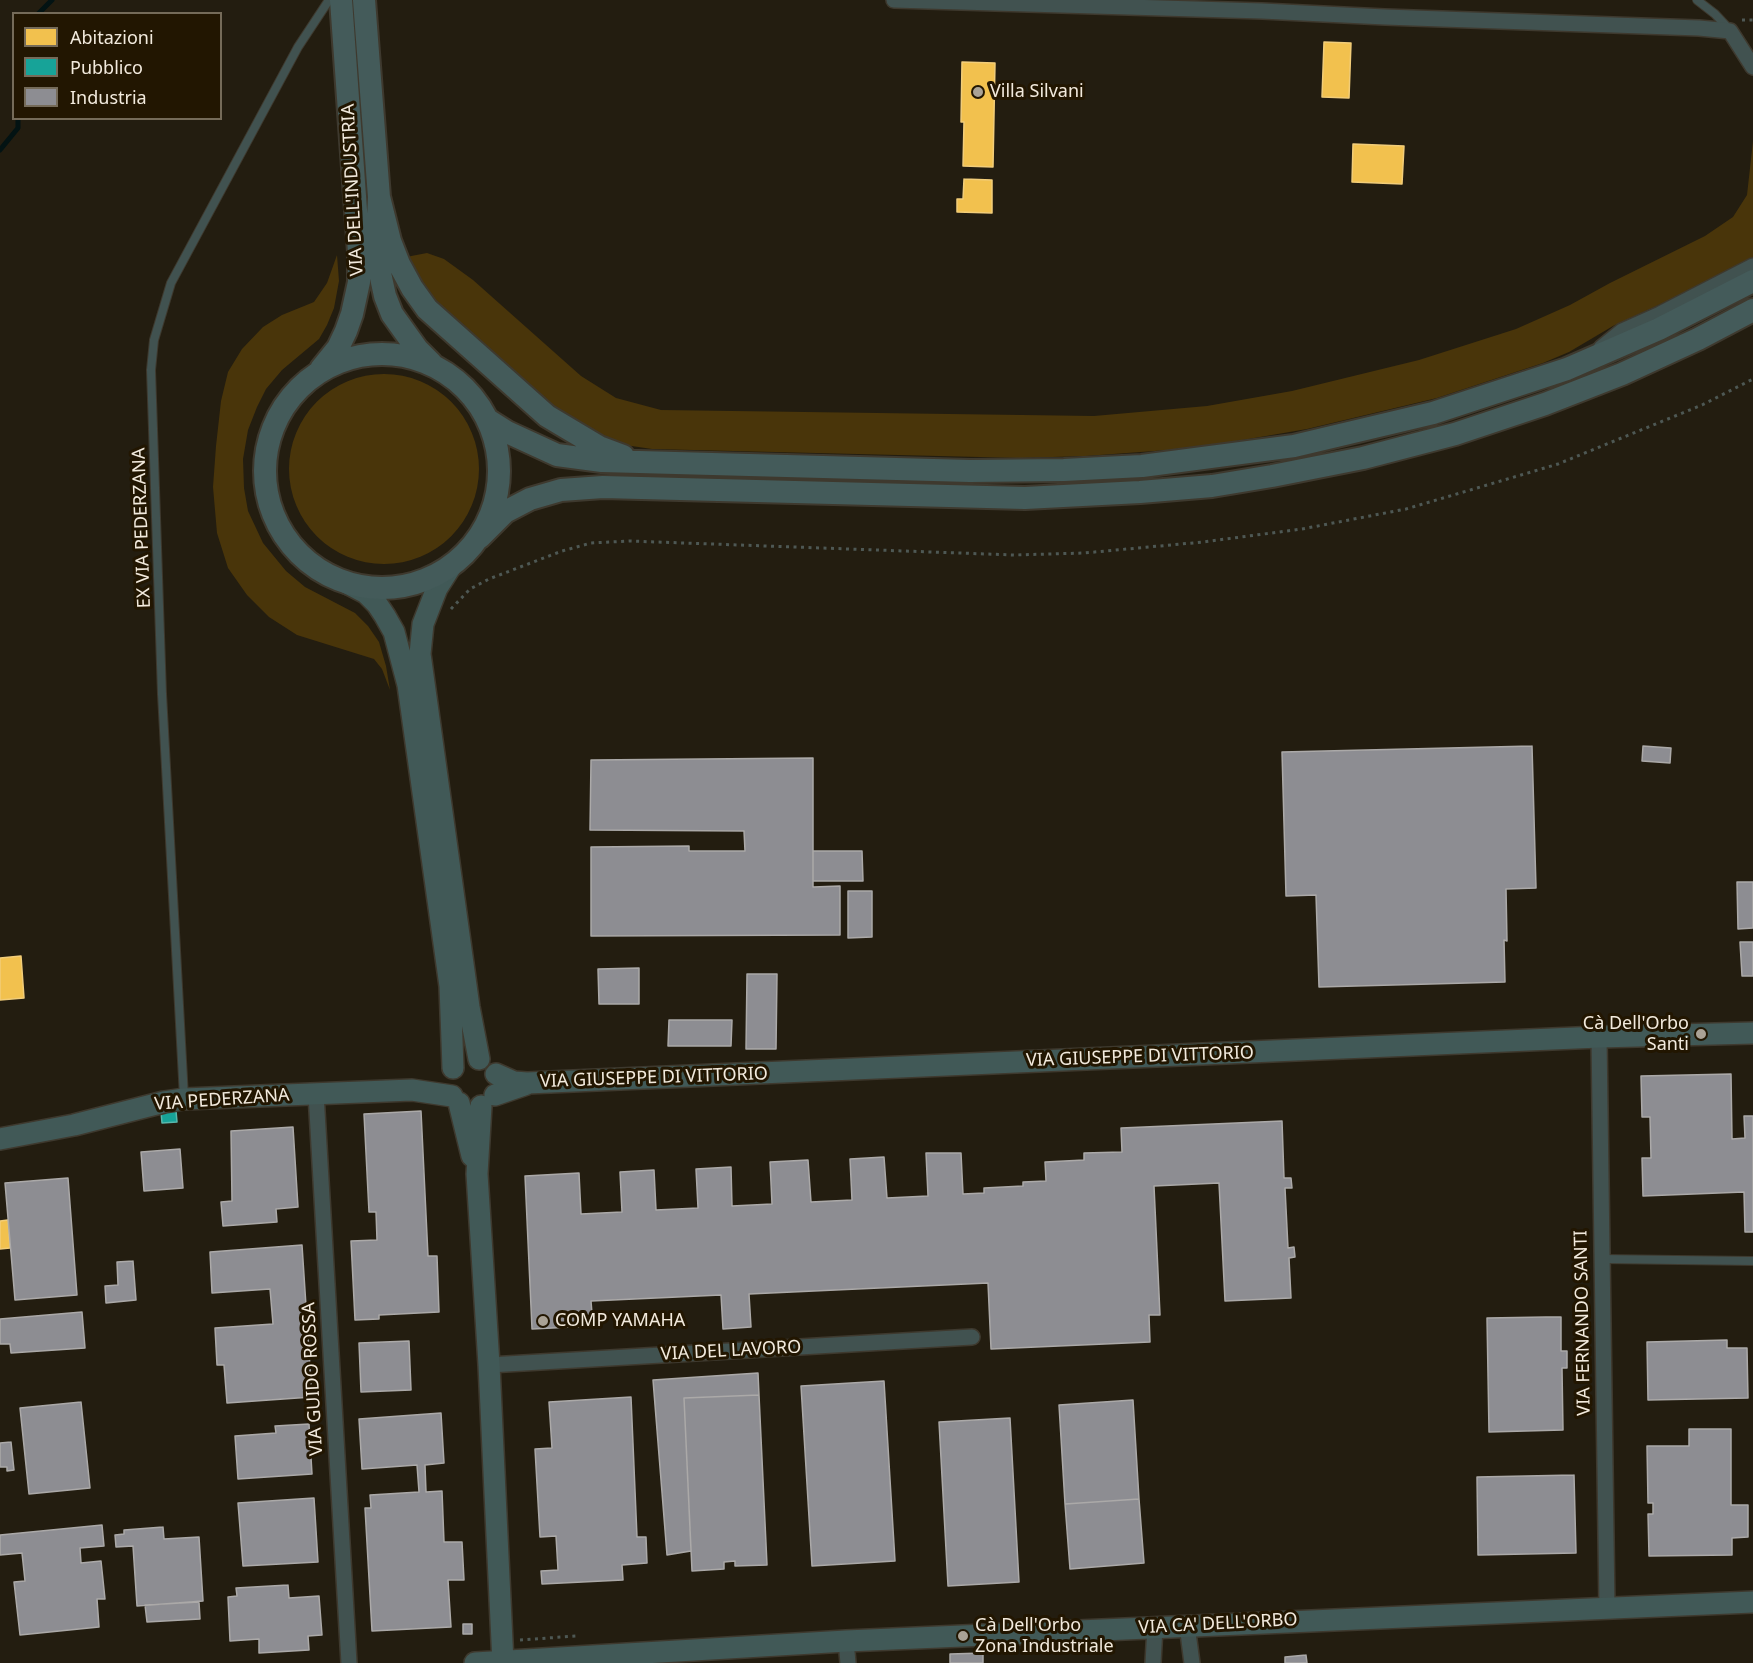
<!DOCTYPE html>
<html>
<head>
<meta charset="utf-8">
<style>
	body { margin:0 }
	#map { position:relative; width:1753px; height:1663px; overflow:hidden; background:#231d10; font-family:"Noto Sans",sans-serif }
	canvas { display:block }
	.legend { position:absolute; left:12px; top:12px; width:210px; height:108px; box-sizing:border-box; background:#221601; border:2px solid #756b59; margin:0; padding:8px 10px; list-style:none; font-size:18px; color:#f2eadd }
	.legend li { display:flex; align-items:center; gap:12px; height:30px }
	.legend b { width:30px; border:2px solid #756b59 }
</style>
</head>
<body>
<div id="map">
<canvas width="1753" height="1663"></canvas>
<ul class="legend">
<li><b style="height:16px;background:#f2c14e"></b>Abitazioni</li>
<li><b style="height:16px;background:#17a398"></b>Pubblico</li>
<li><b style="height:16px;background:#8d8d92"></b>Industria</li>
</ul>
</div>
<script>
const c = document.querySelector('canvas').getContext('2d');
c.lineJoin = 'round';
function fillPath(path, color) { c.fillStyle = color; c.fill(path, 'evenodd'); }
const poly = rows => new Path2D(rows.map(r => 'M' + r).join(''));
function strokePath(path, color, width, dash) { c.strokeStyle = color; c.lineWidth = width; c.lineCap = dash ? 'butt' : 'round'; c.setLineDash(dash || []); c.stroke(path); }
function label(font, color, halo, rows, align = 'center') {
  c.font = font + ' "Noto Sans",sans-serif'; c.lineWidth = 6; c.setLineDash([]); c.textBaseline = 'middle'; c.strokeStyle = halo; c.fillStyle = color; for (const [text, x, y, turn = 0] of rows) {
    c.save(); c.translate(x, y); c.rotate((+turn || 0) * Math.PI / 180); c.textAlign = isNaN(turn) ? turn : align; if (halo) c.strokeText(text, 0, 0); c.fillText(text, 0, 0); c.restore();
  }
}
const green = poly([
	[1753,141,1753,257,1700,286,1613,326,1569,352,1543,363,1437,398,1307,429,1231,442,1168,450,1086,456,1020,458,652,449,618,444,567,422,423,294,406,257,427,253,444,259,473,280,581,376,616,398,661,410,1094,416,1207,406,1292,391,1419,360,1516,329,1570,305,1610,283,1705,236,1733,217,1747,195],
	[337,255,339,281,334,308,327,325,319,339,282,370,266,389,257,407,248,430,243,459,244,488,248,511,263,543,286,571,305,587,355,613,368,626,379,642,386,666,390,690,382,669,374,659,297,635,269,617,247,595,228,568,217,533,213,487,216,446,221,401,228,372,242,349,263,327,282,315,314,302,327,283],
	'289 469a95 95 0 1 1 190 0a95 95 0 1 1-190 0Z'
]);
const homes = poly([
	[1324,42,1351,43,1349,98,1322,97,1324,42],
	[962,62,995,63,993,167,963,166,964,122,961,122,962,62],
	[1353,144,1404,146,1402,184,1352,182,1353,144],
	[964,179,992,180,992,213,957,212,957,199,963,199,964,179],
	[21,956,24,998,0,1000,0,958,21,956],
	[8,1220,10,1248,0,1249,0,1221,8,1220]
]);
const public = poly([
	[176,1111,177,1122,162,1123,161,1112,176,1111]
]);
const industry = poly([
	[1532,746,1536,888,1506,889,1507,941,1504,940,1505,982,1319,987,1316,895,1286,896,1282,752,1532,746],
	[1643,746,1671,748,1670,763,1642,761,1643,746],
	[813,758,813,887,840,886,840,935,591,936,591,847,689,846,689,851,745,851,744,831,590,830,591,760,813,758],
	[813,851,862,851,863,881,813,881,813,851],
	[1737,882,1753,882,1753,928,1738,929,1737,882],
	[848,891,872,891,872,937,848,938,848,891],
	[1740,942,1753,942,1753,976,1742,976,1740,942],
	[639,968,639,1004,599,1004,598,969,639,968],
	[747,974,777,974,776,1049,746,1049,747,974],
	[669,1020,732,1020,731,1046,668,1046,669,1020],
	[1731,1074,1732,1139,1745,1138,1744,1116,1753,1116,1753,1232,1745,1232,1744,1192,1643,1196,1642,1158,1651,1158,1650,1117,1642,1117,1641,1076,1731,1074],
	[421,1111,428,1256,437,1256,439,1312,379,1315,379,1319,355,1320,351,1241,377,1240,376,1212,369,1212,364,1114,421,1111],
	[1282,1121,1284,1178,1291,1178,1292,1188,1285,1188,1288,1248,1294,1247,1295,1257,1289,1258,1291,1298,1225,1301,1219,1183,1154,1186,1160,1315,1149,1315,1150,1342,991,1349,988,1283,749,1294,751,1327,723,1329,721,1295,591,1301,593,1326,532,1329,525,1176,579,1173,581,1214,622,1212,620,1172,654,1170,656,1210,698,1208,696,1169,731,1167,732,1206,772,1204,770,1162,808,1160,811,1202,852,1200,850,1159,884,1157,887,1198,928,1196,926,1153,961,1153,963,1194,984,1193,984,1188,1023,1186,1023,1182,1046,1181,1045,1162,1084,1160,1084,1153,1122,1152,1121,1128,1282,1121],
	[293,1127,298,1207,276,1209,277,1222,223,1226,221,1202,232,1201,231,1131,293,1127],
	[180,1149,183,1188,144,1191,141,1152,180,1149],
	[68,1178,77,1295,15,1300,5,1183,68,1178],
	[302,1245,312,1397,227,1403,224,1365,217,1365,215,1328,273,1324,270,1289,212,1293,210,1252,302,1245],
	[133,1261,136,1300,106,1303,105,1286,118,1285,117,1262,133,1261],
	[82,1312,85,1348,11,1353,10,1344,0,1344,0,1319,82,1312],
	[1546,1317,1561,1317,1561,1351,1567,1351,1567,1368,1562,1368,1563,1430,1489,1432,1487,1318,1546,1317],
	[1727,1340,1727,1348,1747,1348,1748,1398,1648,1400,1647,1342,1727,1340],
	[409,1341,411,1390,361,1392,359,1343,409,1341],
	[758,1373,759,1395,684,1398,691,1551,667,1555,653,1380,758,1373],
	[884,1381,895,1561,812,1566,801,1386,884,1381],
	[759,1395,767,1565,735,1566,735,1561,724,1562,724,1569,692,1571,684,1398,759,1395],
	[631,1397,637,1537,646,1537,647,1563,622,1565,623,1580,542,1584,541,1571,558,1570,556,1536,540,1537,535,1449,552,1448,549,1402,631,1397],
	[1133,1400,1139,1499,1065,1504,1059,1405,1133,1400],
	[81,1402,90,1488,29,1494,20,1408,81,1402],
	[441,1413,444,1463,425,1465,426,1492,442,1491,444,1542,462,1542,464,1580,448,1580,451,1627,372,1631,365,1508,371,1508,370,1495,419,1492,417,1465,362,1469,359,1419,441,1413],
	[1010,1418,1019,1582,948,1586,939,1422,1010,1418],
	[309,1424,312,1474,238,1479,235,1436,276,1433,275,1426,309,1424],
	[1689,1429,1731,1429,1731,1505,1748,1505,1748,1537,1732,1538,1732,1555,1649,1556,1648,1514,1653,1514,1653,1503,1648,1503,1647,1446,1689,1446,1689,1429],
	[11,1442,14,1470,7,1471,7,1467,0,1467,0,1443,11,1442],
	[1574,1475,1576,1553,1478,1555,1477,1477,1574,1475],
	[314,1498,318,1562,243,1566,238,1503,314,1498],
	[1139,1499,1144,1563,1070,1569,1065,1504,1139,1499],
	[102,1525,104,1546,80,1548,81,1563,101,1561,105,1599,97,1599,99,1627,20,1635,14,1582,25,1581,22,1553,0,1555,0,1535,102,1525],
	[163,1527,164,1539,199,1537,203,1601,137,1606,133,1546,116,1547,115,1535,124,1534,124,1530,163,1527],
	[288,1585,289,1598,319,1596,322,1635,308,1636,309,1650,259,1653,259,1639,230,1641,228,1597,237,1596,236,1588,288,1585],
	[199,1602,200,1619,147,1622,145,1605,199,1602],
	[463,1624,472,1624,472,1634,463,1634,463,1624],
	[983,1653,983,1663,950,1663,950,1654,983,1653],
	[1306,1655,1307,1663,1285,1663,1285,1657,1306,1655]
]);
const stream = poly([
	[38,14,52,0],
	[0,150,18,128,18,118]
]);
const path = poly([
	[1742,20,1753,20],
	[451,609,470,589,489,579,562,551,591,543,629,541,1014,555,1084,553,1203,542,1302,529,1406,509,1558,464,1702,405,1753,379],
	[520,1640,576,1636]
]);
const lane = poly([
	[1697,0,1715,14,1729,29],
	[184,1097,162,694,151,370,154,340,171,283,298,47,329,0],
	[1602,1259,1753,1261]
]);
const street = poly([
	[894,0,1262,11,1385,17,1699,28,1730,31,1753,67],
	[1601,348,1622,331,1660,314,1753,266],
	[1599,1037,1607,1609],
	[316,1094,349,1663],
	[489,1365,972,1337],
	[1187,1625,1192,1663],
	[846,1641,848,1663],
	[1153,1663,1155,1627]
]);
const secondary = poly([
	[451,566,437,588,423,624,420,654,469,1007,479,1059],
	[345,582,366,593,377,604,385,616,394,632,408,685,450,986,453,1068],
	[496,1074,514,1082,527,1083,1599,1037,1753,1033],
	[495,1095,527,1084],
	[459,1103,472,1156],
	[481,1106,477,1174,489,1365,503,1663],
	[0,1139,74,1125,164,1102,184,1099,412,1090,452,1096],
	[475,1663,846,1641,1753,1602]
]);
const primary = poly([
	[364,0,379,197,377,240,380,273,385,296,392,314,417,349,431,363],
	[379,197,390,241,399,264,412,288,427,309,547,416,599,447,623,456],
	'265 471a117 117 0 1 1 234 0a117 117 0 1 1-234 0Z',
	[321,369,338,348,346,331,352,314,359,282,359,252,341,0],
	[488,420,507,432,557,455,602,461,970,471,1064,470,1142,466,1294,446,1433,413,1567,369,1659,329,1753,281],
	[480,537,505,512,530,499,561,490,603,487,1025,498,1140,492,1212,486,1272,476,1363,458,1455,434,1545,404,1622,374,1698,339,1753,310]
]);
const markers = [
	[978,92,6,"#aaa295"],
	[1701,1034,6,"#aaa295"],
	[543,1321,6,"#aaa295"],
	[963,1636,6,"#aaa295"]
];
const poiNames = [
	["Villa Silvani",990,92],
	["Cà Dell'Orbo",1689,1024,"right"],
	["Santi",1689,1045,"right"],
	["COMP YAMAHA",555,1321],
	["Cà Dell'Orbo",975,1626],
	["Zona Industriale",975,1647]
];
const streetNames = [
	["VIA DELL'INDUSTRIA",353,190,-93],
	["EX VIA PEDERZANA",142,528,-92],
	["VIA GIUSEPPE DI VITTORIO",1140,1057,-2],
	["VIA GIUSEPPE DI VITTORIO",654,1078,-2],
	["VIA PEDERZANA",222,1100,-4],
	["VIA FERNANDO SANTI",1583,1323,-91],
	["VIA DEL LAVORO",731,1351,-3],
	["VIA GUIDO ROSSA",313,1379,-93],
	["VIA CA' DELL'ORBO",1218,1624,-3]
];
fillPath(green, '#49350a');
fillPath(homes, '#f2c14e');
strokePath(homes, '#f2cd79', 1.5);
fillPath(public, '#17a398');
strokePath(public, '#59b8ad', 1.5);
fillPath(industry, '#8d8d92');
strokePath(industry, '#aba9a8', 1.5);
strokePath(stream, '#031313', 5);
strokePath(lane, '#3e392e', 10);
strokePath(street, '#3e392e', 18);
strokePath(secondary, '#3e392e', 24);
strokePath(primary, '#3e392e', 26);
strokePath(path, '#4e5854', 3, [3, 4.5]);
strokePath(lane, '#415250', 8);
strokePath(street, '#415250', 15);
strokePath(secondary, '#415957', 21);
strokePath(primary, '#445b5a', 22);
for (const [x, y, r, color] of markers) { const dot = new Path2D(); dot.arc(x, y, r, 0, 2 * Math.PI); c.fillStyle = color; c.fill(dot); strokePath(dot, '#221601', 2); }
label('18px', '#f2eadd', '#221601', poiNames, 'left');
label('18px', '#f2eadd', '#221601', streetNames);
</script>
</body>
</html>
